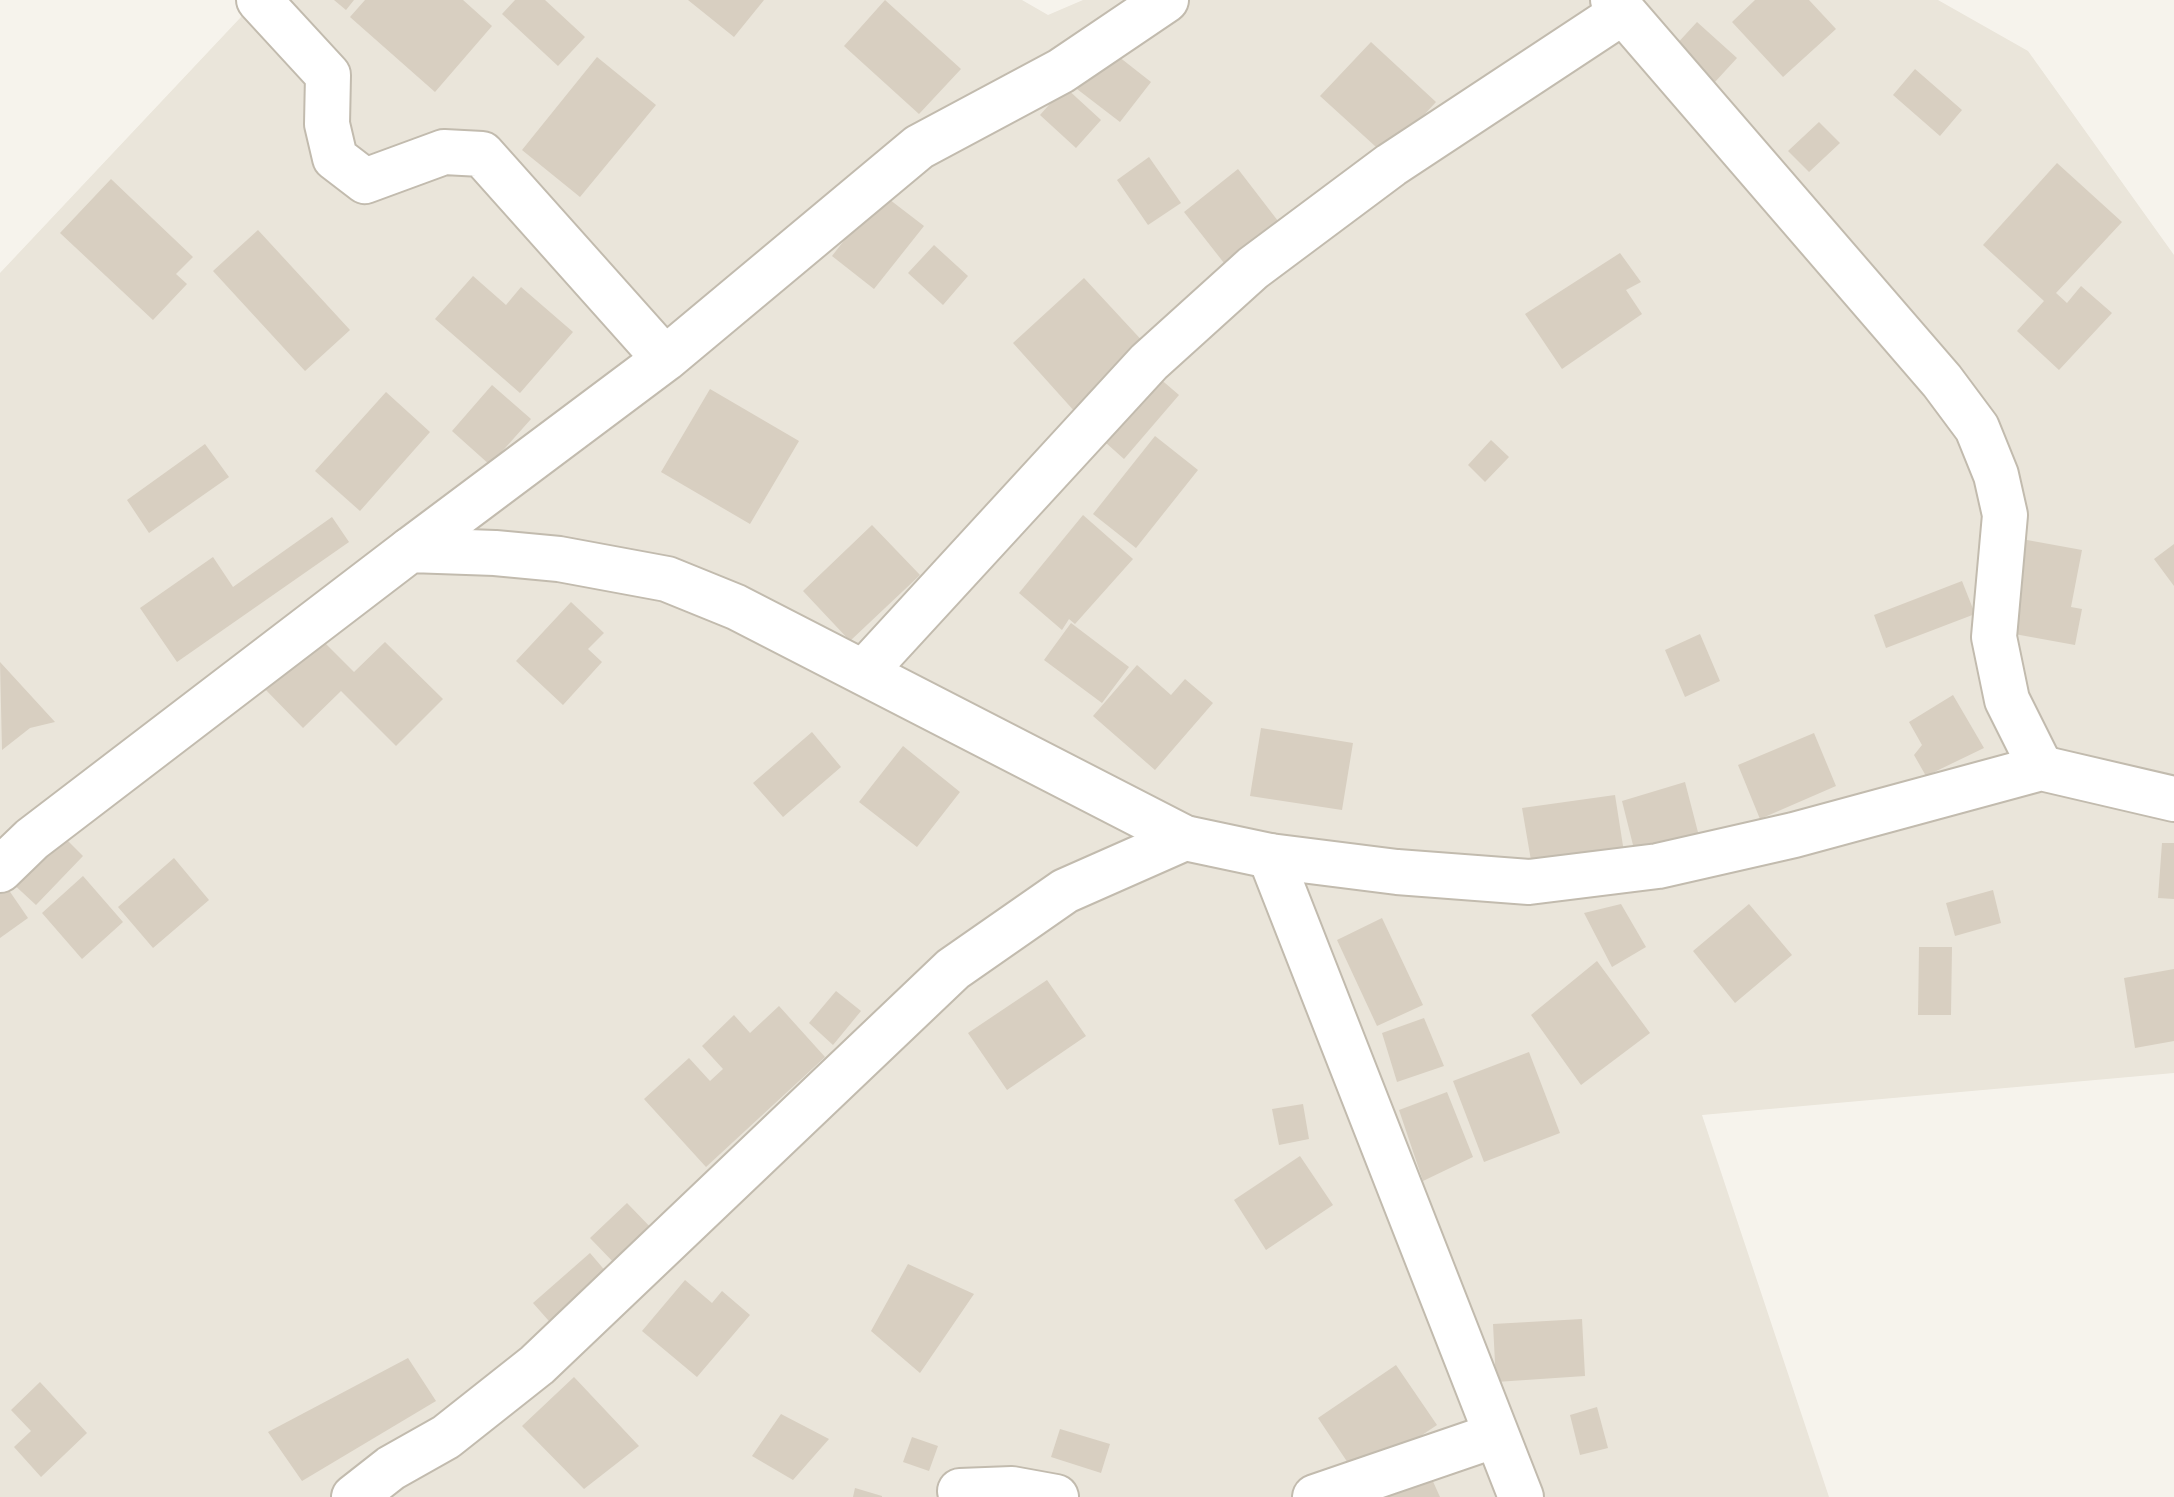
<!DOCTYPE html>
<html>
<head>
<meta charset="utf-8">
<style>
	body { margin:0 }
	canvas { display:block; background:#f6f3ec }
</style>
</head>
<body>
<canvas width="2174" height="1497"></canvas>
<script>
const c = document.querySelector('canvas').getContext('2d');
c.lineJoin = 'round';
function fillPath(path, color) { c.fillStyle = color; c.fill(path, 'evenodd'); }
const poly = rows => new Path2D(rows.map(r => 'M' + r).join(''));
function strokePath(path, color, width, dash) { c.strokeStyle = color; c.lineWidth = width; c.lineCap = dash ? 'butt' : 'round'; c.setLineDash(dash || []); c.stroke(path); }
const residential = poly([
	[257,0,1022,0,1048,15,1083,0,1938,0,2028,51,2174,255,2174,1073,1702,1115,1829,1497,0,1497,0,273]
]);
const building = poly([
	[334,0,354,0,346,10],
	[365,0,463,0,492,26,435,92,350,17],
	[515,0,545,0,585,37,558,66,502,14],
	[688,0,764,0,734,37],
	[885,0,961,69,919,114,844,46],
	[1755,0,1809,0,1836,29,1783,77,1732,22],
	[1697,22,1737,58,1714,83,1674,47],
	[1371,42,1436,102,1386,156,1320,96],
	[1109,49,1151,82,1120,122,1077,89],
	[597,57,656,105,580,197,522,150],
	[1915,69,1962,110,1940,136,1893,95],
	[1065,87,1101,120,1076,148,1040,115],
	[1819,122,1840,143,1809,172,1788,151],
	[1149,157,1181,203,1148,225,1117,180],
	[2057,163,2122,222,2056,293,2067,303,2081,286,2112,313,2059,370,2017,331,2044,301,1983,245],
	[1238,169,1278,221,1224,263,1184,212],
	[111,179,193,257,176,274,187,284,153,320,60,233],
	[881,193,924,226,874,289,832,256],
	[258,230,350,330,305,371,213,271],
	[934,245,968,276,943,305,908,273],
	[1620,253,1641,282,1626,290,1642,314,1562,369,1525,314],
	[473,276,506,305,521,287,573,332,520,393,435,319],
	[1084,278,1147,346,1076,413,1013,343],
	[1151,371,1179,395,1124,459,1096,434],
	[492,385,531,419,490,465,452,431],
	[710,389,799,441,750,524,661,472],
	[386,392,430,432,360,511,315,471],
	[1155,436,1198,470,1136,548,1093,514],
	[1491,440,1509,457,1485,482,1468,465],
	[205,444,229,477,149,533,127,500],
	[1083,515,1133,559,1075,624,1069,619,1062,630,1019,593],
	[332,517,349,542,177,662,140,608,213,557,233,587],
	[872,525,920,575,850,641,803,591],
	[2016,538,2082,550,2071,607,2082,609,2075,645,1998,631],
	[2174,544,2174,586,2154,559],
	[1962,581,1975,614,1886,648,1874,615],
	[571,602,604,633,588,649,602,662,563,705,516,661],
	[1071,623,1129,667,1102,703,1044,660],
	[316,634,354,672,385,642,443,699,396,746,341,691,303,728,263,687],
	[1700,634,1720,681,1685,697,1665,650],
	[0,662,55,722,30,728,2,750],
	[1137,665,1171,695,1185,679,1213,703,1155,770,1093,716],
	[1953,695,1984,748,1926,776,1914,755,1922,745,1909,722],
	[1261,728,1353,743,1342,810,1250,796],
	[812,732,841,767,783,817,753,783],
	[1814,733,1836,786,1760,819,1738,765],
	[903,746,960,792,917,847,859,802],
	[1685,782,1700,840,1637,861,1622,801],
	[1615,795,1626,865,1534,878,1522,808],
	[57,830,83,856,36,905,9,880],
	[2162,843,2174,843,2174,899,2158,898],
	[174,858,209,900,153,948,118,907],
	[83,876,123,922,82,959,42,913],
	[6,886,28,918,0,938,0,891],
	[1993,890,2001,923,1955,936,1946,903],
	[1621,904,1646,947,1612,967,1584,913],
	[1749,904,1792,955,1735,1003,1693,951],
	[1382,918,1423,1005,1377,1026,1337,940],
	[1919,947,1952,947,1951,1015,1918,1015],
	[1597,961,1650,1033,1581,1085,1531,1015],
	[2174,969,2174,1041,2135,1048,2124,978],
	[1047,980,1086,1036,1007,1090,968,1033],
	[836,991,861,1011,833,1045,809,1023],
	[779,1006,825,1057,706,1167,644,1099,689,1058,710,1081,723,1069,702,1046,734,1015,750,1033],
	[1424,1018,1444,1066,1397,1082,1382,1033],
	[1529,1052,1560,1133,1484,1162,1453,1081],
	[1447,1092,1473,1157,1423,1181,1399,1110],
	[1303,1104,1309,1139,1279,1145,1272,1109],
	[1300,1156,1333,1205,1266,1250,1234,1200],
	[627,1203,656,1233,619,1268,590,1238],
	[590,1253,613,1280,556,1329,533,1303],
	[908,1264,974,1294,920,1373,871,1331],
	[685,1280,712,1303,722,1291,750,1315,697,1377,642,1331],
	[1582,1319,1585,1376,1496,1382,1493,1324],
	[408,1358,436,1401,302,1481,268,1432],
	[1396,1365,1437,1425,1358,1478,1318,1418],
	[574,1377,639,1446,584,1489,522,1426],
	[40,1382,87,1433,41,1477,14,1447,31,1431,11,1410],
	[1597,1407,1608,1448,1580,1455,1570,1415],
	[781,1414,829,1439,793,1480,752,1456],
	[1060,1429,1110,1444,1101,1473,1051,1457],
	[912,1437,938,1446,929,1471,903,1462],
	[1431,1477,1440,1497,1387,1497],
	[855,1488,882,1496,882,1497,853,1497]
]);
const minor = poly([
	[259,0,328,75,327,124,335,158,365,181,444,152,482,154,665,359],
	[1613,0,1942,381,1977,428,1996,475,2005,515,1994,637,2007,700,2041,768],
	[410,550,665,359,919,147,1061,71,1166,0],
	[864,672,1149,362,1253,268,1391,165,1623,12],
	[1270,856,1521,1497],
	[960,1491,1012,1489,1056,1497],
	[354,1497,391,1468,446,1437,537,1365,953,969,1065,891,1185,838],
	[1315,1497,1496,1435]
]);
const tertiary = poly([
	[0,870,32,839,410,550,495,553,559,559,667,579,736,607,1185,838,1270,856,1397,872,1529,882,1658,866,1794,835,2041,768,2174,799]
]);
fillPath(residential, '#eae5da');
fillPath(building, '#d8cfc1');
strokePath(minor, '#c2bbae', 48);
strokePath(tertiary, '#c2bbae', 48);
strokePath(minor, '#fff', 44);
strokePath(tertiary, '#fff', 44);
</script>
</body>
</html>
